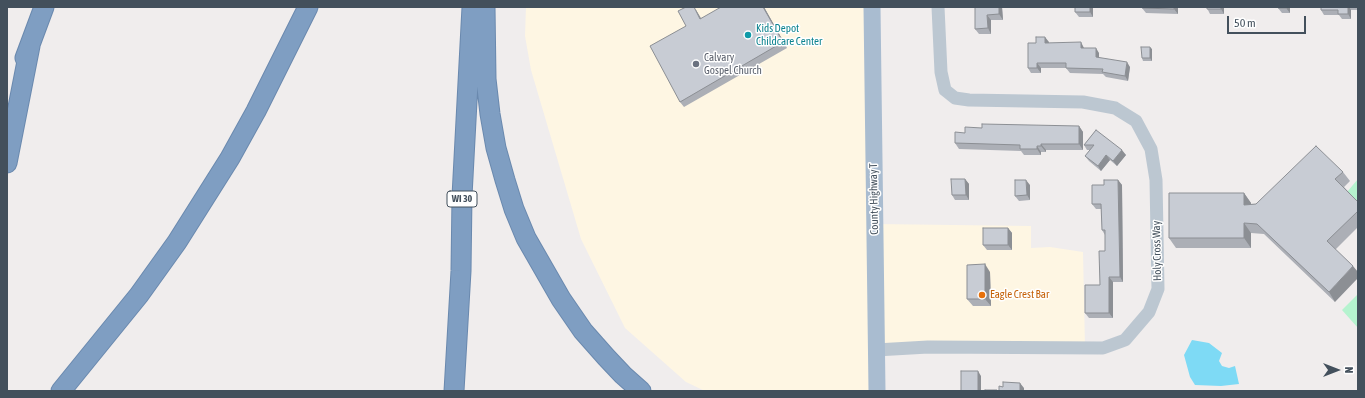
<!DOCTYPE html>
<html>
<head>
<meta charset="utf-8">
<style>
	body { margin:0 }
	#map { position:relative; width:1365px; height:398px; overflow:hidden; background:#f0eded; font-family:"Asap Condensed",sans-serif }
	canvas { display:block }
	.frame { position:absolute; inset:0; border:8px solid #43505c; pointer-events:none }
	.north { position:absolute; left:1317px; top:350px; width:40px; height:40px; -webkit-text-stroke:3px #fff; paint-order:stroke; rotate:90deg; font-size:11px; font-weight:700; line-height:16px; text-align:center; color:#43505c }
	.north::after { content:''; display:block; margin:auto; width:14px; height:18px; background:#43505c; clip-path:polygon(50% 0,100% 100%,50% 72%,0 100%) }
	.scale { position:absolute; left:1227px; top:16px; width:79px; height:18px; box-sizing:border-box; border:2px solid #43505c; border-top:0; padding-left:5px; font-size:12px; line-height:14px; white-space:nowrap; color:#43505c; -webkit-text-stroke:3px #fff; paint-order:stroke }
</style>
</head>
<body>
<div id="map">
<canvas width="1365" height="398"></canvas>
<div class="frame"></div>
<div class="north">N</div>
<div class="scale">50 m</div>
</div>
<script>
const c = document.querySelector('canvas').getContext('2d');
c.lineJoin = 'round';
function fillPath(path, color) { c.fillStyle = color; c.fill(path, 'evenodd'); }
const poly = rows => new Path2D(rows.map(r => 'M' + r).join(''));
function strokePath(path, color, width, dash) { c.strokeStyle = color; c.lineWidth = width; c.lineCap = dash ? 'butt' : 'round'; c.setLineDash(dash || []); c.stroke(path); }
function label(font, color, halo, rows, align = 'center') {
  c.font = font + ' "Asap Condensed",sans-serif'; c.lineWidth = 3; c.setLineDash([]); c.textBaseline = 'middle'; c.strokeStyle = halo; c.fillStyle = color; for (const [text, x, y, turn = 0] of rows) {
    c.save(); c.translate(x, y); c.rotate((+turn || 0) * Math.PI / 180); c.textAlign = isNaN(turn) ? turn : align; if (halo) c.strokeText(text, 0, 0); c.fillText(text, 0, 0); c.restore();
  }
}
const commercial = poly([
	[526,7,872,7,875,224,1031,226,1031,248,1050,247,1083,252,1085,348,876,350,877,391,705,391,686,382,625,328,581,239,531,70,525,36]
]);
const green = poly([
	[1358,179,1358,203,1347,192],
	[1358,294,1358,328,1342,310]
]);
const water = poly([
	[1192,340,1209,343,1222,353,1219,361,1222,366,1229,368,1235,366,1239,384,1221,386,1195,385,1190,377,1184,355]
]);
const minor = poly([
	[876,350,928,347,1103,348,1125,340,1149,312,1158,289,1156,180,1151,149,1136,121,1115,108,1083,102,969,100,955,98,945,90,941,72,938,7]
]);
const major = poly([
	[872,7,877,391]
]);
const highway = poly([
	[485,7,486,79,490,114,496,148,505,180,514,209,526,238,561,299,583,331,606,357,623,375,641,391],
	[25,58,44,7],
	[7,163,30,46],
	[61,391,139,295,177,242,230,158,256,111,308,7],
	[454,391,461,271,462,196,472,7]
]);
const wall = poly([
	[764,7,787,48,684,107,680,102,696,10,701,18],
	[975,7,1002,7,1003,20,991,20,991,34,979,34,975,29],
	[1093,7,1093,17,1079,17,1075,12],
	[1142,7,1224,7,1224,14,1210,14,1207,8,1178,8,1178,14,1146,13,1142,8],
	[1258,7,1297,7,1297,8,1290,8,1290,13,1282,13,1278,8],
	[1321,7,1358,7,1358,10,1351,10,1351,19,1342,19,1339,15,1324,15,1321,10],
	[1049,42,1049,43,1084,48,1099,53,1099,58,1130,67,1128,81,1106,77,1103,74,1070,73,1066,68,1041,68,1041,73,1031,73,1028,68,1036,43],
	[1152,49,1152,61,1143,61,1142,58],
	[1079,126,1083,132,1083,150,1046,150,1046,152,1041,152,1041,155,1024,155,1021,151,959,149,955,143,965,133,982,128],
	[1096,130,1126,155,1117,166,1110,160,1101,171,1089,161,1085,156,1090,150,1087,150,1084,145],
	[1343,172,1350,181,1344,187,1358,202,1358,227,1336,249,1335,302,1264,234,1251,233,1251,248,1176,248,1169,238,1244,193,1251,203,1251,204,1256,204],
	[965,179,969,184,969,200,955,200,952,195],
	[1118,180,1122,185,1123,282,1113,282,1113,318,1089,318,1085,313,1100,285,1105,251,1105,235,1102,230,1101,209,1096,209,1092,204,1104,185],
	[1030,185,1030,200,1019,201,1015,196],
	[1008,228,1012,233,1012,250,987,250,983,245],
	[990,272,991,306,973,306,967,299]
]);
const shadedWall = poly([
	[694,7,696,10,704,24,700,19],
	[763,7,764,7,787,48,783,42],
	[999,7,1002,7,1003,20,999,14],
	[1090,7,1093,7,1093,17,1090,12],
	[1174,7,1177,7,1178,8,1178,14,1174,9],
	[1221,7,1224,7,1224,14,1221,9],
	[1286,7,1290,7,1290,13,1286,8],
	[1348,7,1349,7,1351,10,1351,19,1348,14],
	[987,15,991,20,991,34,988,28],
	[1045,37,1049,42,1049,48,1045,43],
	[1081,42,1084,48,1081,48],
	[1150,47,1152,49,1152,61,1150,58],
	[1096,48,1099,53,1099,62,1096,57],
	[1127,62,1130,67,1128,81,1125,76],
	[1037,63,1041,68,1041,73,1037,68],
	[1079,126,1083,132,1083,150,1079,144],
	[1041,144,1046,150,1046,152,1041,146],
	[1037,146,1041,152,1041,155,1037,149],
	[1122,150,1126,155,1117,166,1113,161],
	[1106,155,1110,160,1101,171,1098,166],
	[965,179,969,184,969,200,966,195],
	[1026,180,1030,185,1030,200,1027,195],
	[1118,180,1122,185,1123,282,1120,277],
	[1244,193,1251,203,1251,215,1244,205],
	[1244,223,1251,233,1251,248,1244,238],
	[1008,228,1012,233,1012,250,1008,245],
	[985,264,990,272,991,306,985,299],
	[1353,266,1358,272,1358,278,1335,302,1329,292],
	[1109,277,1113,282,1113,318,1109,313],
	[978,371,981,376,981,391,978,391],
	[1020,383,1024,388,1024,391,1020,391]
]);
const building = poly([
	[686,7,694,7,700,19,721,7,763,7,783,42,680,102,650,46,686,26,678,11,686,7],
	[975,7,999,7,999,14,987,15,988,28,975,29,975,7],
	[1075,7,1090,7,1090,12,1075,12,1075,7],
	[1142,7,1174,7,1174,9,1142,8,1142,7],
	[1207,7,1221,7,1221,9,1207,9,1207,7],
	[1278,7,1286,7,1286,8,1278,8,1278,7],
	[1321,7,1348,7,1348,14,1338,14,1338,10,1321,10,1321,7],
	[1036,37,1045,37,1045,43,1081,42,1081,48,1096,48,1096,57,1127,62,1125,76,1102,72,1103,69,1066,68,1066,63,1037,63,1037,68,1028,68,1028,43,1036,43,1036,37],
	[1141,47,1150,47,1150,58,1142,58,1141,47],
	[982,124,1079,126,1079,144,1041,144,1041,146,1037,146,1037,149,1020,149,1020,145,955,143,955,132,965,133,965,127,982,128,982,124],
	[1096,130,1122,150,1113,161,1106,155,1098,166,1085,156,1094,145,1084,145,1096,130],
	[1316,146,1343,172,1335,179,1358,202,1358,211,1327,241,1353,266,1329,292,1257,224,1244,223,1244,238,1169,238,1169,193,1244,193,1244,205,1256,204,1316,146],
	[951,179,965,179,966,195,952,195,951,179],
	[1015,180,1026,180,1027,195,1015,196,1015,180],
	[1104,180,1118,180,1120,277,1109,277,1109,313,1085,313,1085,285,1100,285,1099,251,1105,251,1105,230,1102,230,1101,204,1092,204,1092,185,1104,185,1104,180],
	[983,228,1008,228,1008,245,983,245,983,228],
	[985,264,985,299,967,299,967,265,985,264],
	[961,371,978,371,978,391,961,391,961,371],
	[1003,382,1020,383,1020,391,999,391,999,386,1003,387,1003,382],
	[985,390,997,390,997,391,985,391,985,390]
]);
const markers = [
	[748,35,4,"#0f9aa8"],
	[696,64,4,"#6b7280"],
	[982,295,4,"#e8710a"]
];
const shields = [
	[462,199,30]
];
const shieldNames = [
	["WI 30",462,199]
];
const cultureNames = [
	["Kids Depot",756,29],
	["Childcare Center",756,42]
];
const worshipNames = [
	["Calvary",704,58],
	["Gospel Church",704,71]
];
const streetNames = [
	["County Highway T",874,199,-91],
	["Holy Cross Way",1157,251,-91]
];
const foodNames = [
	["Eagle Crest Bar",990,295]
];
fillPath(commercial, '#fef6e3');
fillPath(green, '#b5f3cf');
fillPath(water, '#7edaf5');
strokePath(highway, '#6a89ae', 21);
strokePath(minor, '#bcc7d1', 13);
strokePath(major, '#a9bcd0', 17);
strokePath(highway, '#7f9ec2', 19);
fillPath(wall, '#acafb6');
fillPath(shadedWall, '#8c8f94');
fillPath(building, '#c8ccd4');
strokePath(building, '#8c8f94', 1);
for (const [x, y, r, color] of markers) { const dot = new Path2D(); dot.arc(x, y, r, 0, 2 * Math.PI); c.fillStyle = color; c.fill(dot); strokePath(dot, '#fff', 1.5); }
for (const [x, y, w] of shields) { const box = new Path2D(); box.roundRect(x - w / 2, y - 8, w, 16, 3); c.fillStyle = '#fff'; c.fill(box); strokePath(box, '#43505c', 1); }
label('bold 10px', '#43505c', null, shieldNames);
label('11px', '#0d838f', '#fff', cultureNames, 'left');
label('11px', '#5b616d', '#fff', worshipNames, 'left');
label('11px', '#43505c', '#fff', streetNames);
label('11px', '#c56008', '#fff', foodNames, 'left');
</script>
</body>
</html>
